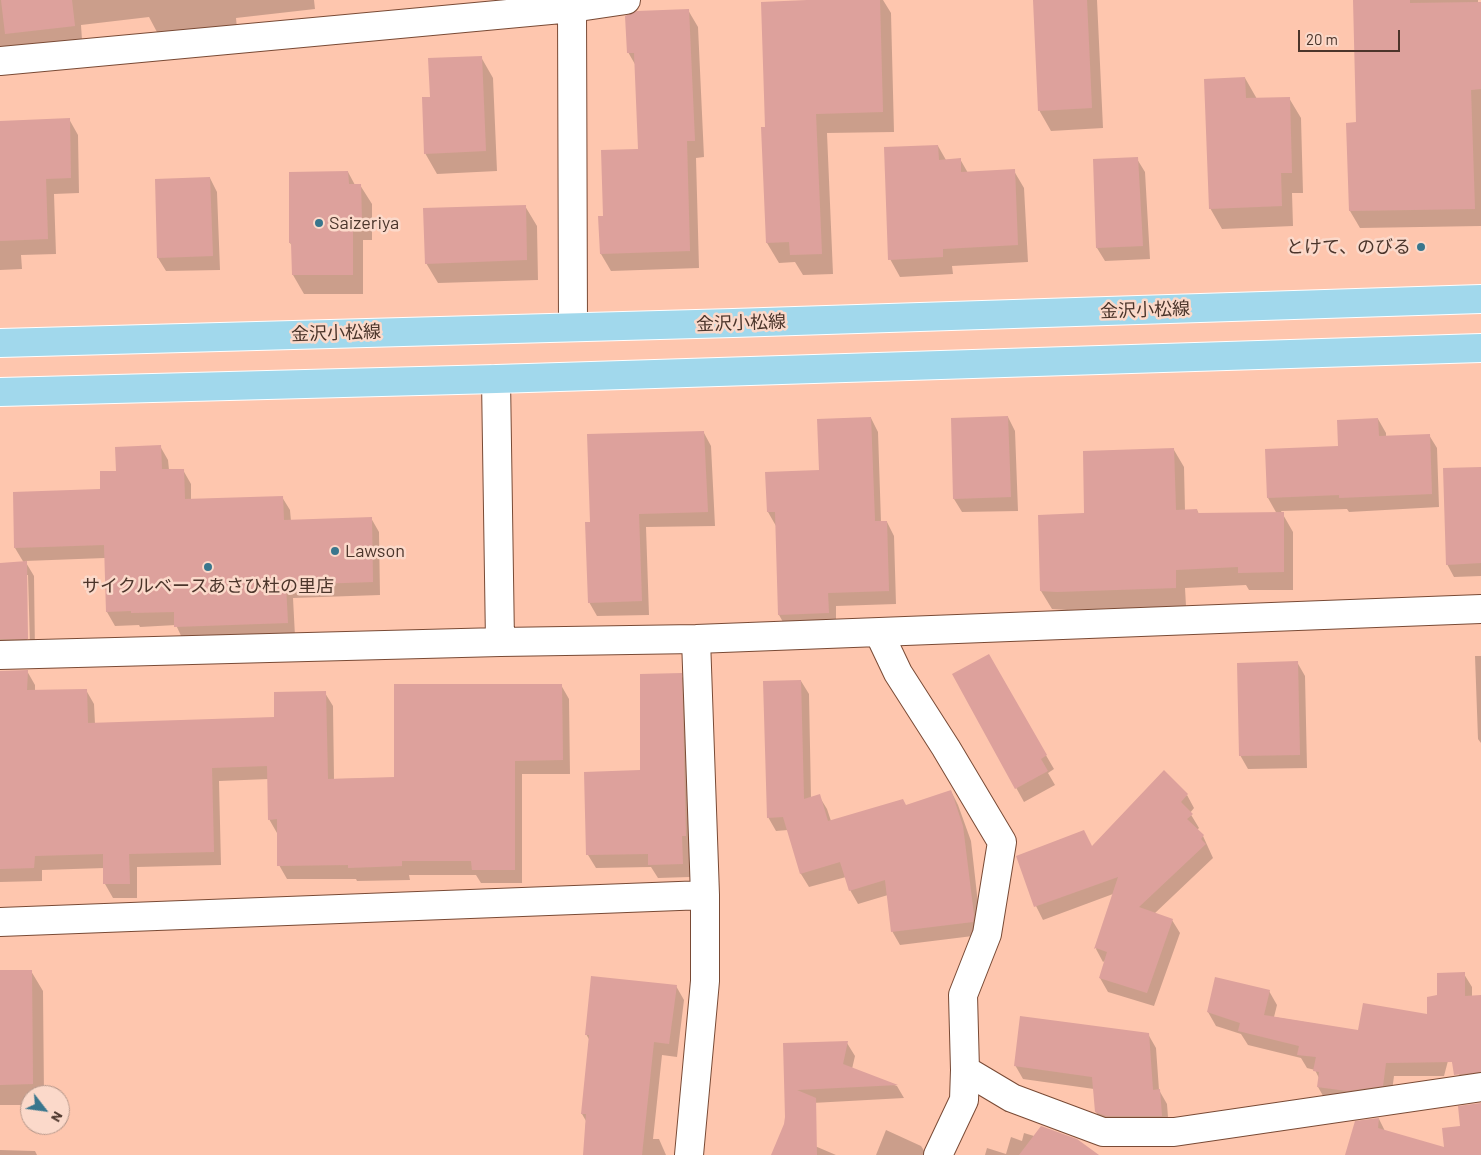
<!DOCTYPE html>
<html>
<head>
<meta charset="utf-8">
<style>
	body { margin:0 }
	#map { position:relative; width:1481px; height:1155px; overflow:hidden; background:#fec6ae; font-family:Barlow,sans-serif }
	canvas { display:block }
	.north { position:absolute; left:20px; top:1085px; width:50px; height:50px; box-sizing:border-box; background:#fbd9ca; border:1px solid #b5978a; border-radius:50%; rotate:120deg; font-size:14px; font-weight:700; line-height:20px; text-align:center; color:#4b352b }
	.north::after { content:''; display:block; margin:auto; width:18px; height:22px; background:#39768d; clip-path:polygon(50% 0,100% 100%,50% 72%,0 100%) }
	.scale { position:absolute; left:1298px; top:30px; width:102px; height:22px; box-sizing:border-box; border:2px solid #4b352b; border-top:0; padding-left:6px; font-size:15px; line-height:18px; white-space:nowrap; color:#4b352b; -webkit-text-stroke:4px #fbd9ca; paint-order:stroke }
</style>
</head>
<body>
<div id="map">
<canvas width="1481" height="1155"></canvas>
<div class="north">N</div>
<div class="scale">20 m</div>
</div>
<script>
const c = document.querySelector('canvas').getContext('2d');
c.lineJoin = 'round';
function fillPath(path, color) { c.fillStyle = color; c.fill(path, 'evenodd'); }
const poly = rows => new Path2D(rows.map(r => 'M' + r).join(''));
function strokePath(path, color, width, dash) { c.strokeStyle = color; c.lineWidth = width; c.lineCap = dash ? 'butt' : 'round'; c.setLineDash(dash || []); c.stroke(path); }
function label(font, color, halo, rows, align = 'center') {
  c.font = font + ' Barlow,"Noto Sans JP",sans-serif'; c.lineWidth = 5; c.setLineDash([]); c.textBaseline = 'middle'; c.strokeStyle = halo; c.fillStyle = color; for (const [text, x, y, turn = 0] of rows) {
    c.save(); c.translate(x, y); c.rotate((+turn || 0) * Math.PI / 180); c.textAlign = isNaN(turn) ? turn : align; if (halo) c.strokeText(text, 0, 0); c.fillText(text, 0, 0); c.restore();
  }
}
const shadow = poly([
	[0,0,314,0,315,9,236,18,237,28,158,34,149,17,81,25,82,40,0,49],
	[839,0,883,0,891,13,894,132,827,133,833,274,803,275,795,262,779,263,767,243,767,128],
	[1034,0,1097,0,1103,128,1051,131,1039,110],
	[1354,0,1478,0,1478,3,1481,3,1481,226,1360,228,1350,211,1358,124],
	[688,10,698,27,704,157,696,158,699,268,611,271,601,254,600,217,604,217,639,150,636,66,628,52],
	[481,57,493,78,497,171,437,174,425,153,431,98],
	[1245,78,1257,99,1289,98,1301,118,1303,193,1292,193,1293,226,1222,229,1210,208],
	[69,119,78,135,79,193,54,194,56,254,21,255,22,269,0,270,0,122],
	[938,146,946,160,960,159,968,173,1014,171,1024,188,1028,262,952,266,953,274,900,277,890,259],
	[1137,159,1145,172,1150,259,1105,261,1097,248],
	[348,172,355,185,360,185,372,204,372,240,363,240,363,294,304,294,293,275,293,247,290,243,290,173],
	[210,178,217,192,220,270,166,271,158,258],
	[525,206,537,226,538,280,438,283,426,263],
	[1008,417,1015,431,1018,511,962,512,954,499],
	[871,418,878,432,881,522,887,522,894,536,896,604,836,606,836,627,787,629,779,615,776,526,768,512,767,473,820,471],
	[1378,419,1386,433,1386,437,1429,435,1437,448,1439,507,1349,512,1347,509,1281,511,1293,532,1293,590,1249,590,1246,585,1185,588,1186,606,1067,610,1052,609,1041,591,1086,514,1174,450,1184,467,1185,511,1197,510,1199,514,1277,514,1268,498],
	[704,433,711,446,715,526,646,527,649,615,597,616,589,602,592,523],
	[160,446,168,460,169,470,183,470,191,484,191,500,282,497,290,510,291,521,371,518,379,532,380,595,293,598,295,636,183,640,176,625,140,627,139,625,115,626,107,612,105,558,25,561,34,576,35,652,0,655,0,564,24,563,15,548,102,490,117,472],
	[26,575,28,575,30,645,27,645],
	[1481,468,1481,576,1454,577,1447,564],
	[988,656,1054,769,1048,773,1055,785,1024,802,954,675],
	[1475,656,1481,656,1481,743,1478,739],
	[1297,662,1305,676,1307,768,1248,769,1240,755],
	[27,671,35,685,35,691,86,690,94,704,95,724,275,719,325,693,333,706,334,779,396,778,561,685,569,699,570,774,522,774,522,883,481,883,476,875,409,875,410,880,357,881,356,879,287,879,279,865,277,833,269,819,269,779,219,781,221,865,137,867,137,898,113,898,105,884,105,868,42,870,42,881,0,882,0,672],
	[681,675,689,688,693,849,689,849,690,877,658,878,651,867,596,868,588,855,641,772],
	[801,681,809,694,811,798,819,796,827,809,831,821,906,806,951,791,958,805,971,841,981,930,981,935,900,945,892,931,888,895,858,904,850,890,846,877,809,887,801,874,788,830,776,831,768,817],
	[1187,795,1194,808,1190,813,1199,828,1197,830,1203,836,1213,858,1154,914,1172,920,1180,933,1154,1006,1108,992,1100,978,1107,959,1103,962,1096,949,1113,894,1043,920,1036,906,1093,847],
	[31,971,43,991,44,1095,30,1095,30,1105,0,1105,0,972],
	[1464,974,1472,987,1472,997,1481,996,1481,1086,1467,1088,1449,1057,1444,1076,1394,1076,1391,1099,1326,1101,1318,1087,1320,1080,1315,1070,1307,1068,1301,1058,1248,1045,1241,1034,1216,1026,1208,1012,1269,991,1277,1005,1274,1017,1359,1031,1428,1016,1438,996],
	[676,986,684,1000,677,1057,662,1055,653,1139,659,1139,666,1155,584,1155,586,1121,582,1114,590,1041,586,1034],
	[1148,1034,1156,1048,1159,1090,1167,1104,1169,1130,1104,1126,1096,1112,1094,1089,1023,1079,1015,1065],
	[847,1043,855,1056,852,1069,897,1086,904,1098,794,1104,786,1090],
	[1379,1119,1385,1131,1423,1155,1346,1155],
	[886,1130,921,1146,927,1155,876,1155],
	[782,1132,836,1155,772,1155],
	[1024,1133,1034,1136,1088,1155,985,1155,987,1148,1006,1154,1011,1137,1022,1141],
	[0,1150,35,1151,37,1155,0,1155]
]);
const building = poly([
	[1,0,72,0,75,26,5,34],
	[807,0,880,0,883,112,816,114,822,254,790,255,789,242,766,243,761,127,765,127,761,2],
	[1033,0,1087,0,1092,108,1038,111],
	[1353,0,1410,0,1410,3,1481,2,1481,89,1471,90,1475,209,1349,211,1346,123,1356,122],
	[689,9,695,141,687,141,690,251,600,254,598,216,603,216,601,150,638,149,634,53,627,53,625,16,637,11],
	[482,56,486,151,424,154,422,97,430,97,428,58],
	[1245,77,1246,98,1290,97,1292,173,1281,173,1282,206,1209,209,1204,79],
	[70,118,71,178,46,179,48,239,0,241,0,121],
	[938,145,939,160,961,158,961,172,1015,169,1018,245,943,249,943,257,888,260,884,147],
	[1138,157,1143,246,1096,248,1093,159],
	[348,171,349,184,361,184,362,221,353,221,353,275,292,275,291,243,289,243,289,172],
	[210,177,213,256,157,258,155,179],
	[526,205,527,260,425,264,423,208],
	[1008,416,1011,497,953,499,951,418],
	[871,417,875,521,887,521,889,591,828,593,829,613,778,615,775,512,767,512,765,472,819,470,817,419],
	[1378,418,1379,436,1430,434,1432,494,1339,498,1339,495,1267,498,1265,449,1338,446,1337,420],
	[704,431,708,512,639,514,642,601,588,603,585,522,590,522,587,434],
	[161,445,162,469,184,469,185,499,283,496,284,520,372,517,373,582,286,585,288,623,174,627,174,612,131,613,131,611,106,612,104,545,14,548,13,492,100,489,100,471,116,471,115,447],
	[1174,448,1176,510,1197,509,1198,513,1284,512,1284,572,1238,573,1238,567,1176,570,1176,588,1057,592,1040,591,1038,515,1084,513,1083,451],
	[1481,467,1481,563,1446,565,1443,468],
	[27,561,28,639,0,639,0,563],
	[989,654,1047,755,1041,759,1048,771,1015,789,952,674],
	[1298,661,1300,755,1239,756,1237,663],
	[28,670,27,690,87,689,88,723,274,717,274,692,326,691,328,779,394,777,394,684,562,684,563,760,515,761,515,870,472,870,471,861,402,861,402,866,348,868,348,865,277,866,277,819,268,820,267,766,212,768,214,852,129,854,130,884,103,884,103,854,35,856,34,868,0,869,0,671],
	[682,673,686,836,682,836,683,864,648,865,648,854,586,855,584,772,640,770,640,674],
	[801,680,804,799,820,794,828,821,903,799,906,805,951,790,963,826,974,915,973,922,891,932,885,880,849,891,840,862,800,874,783,817,767,818,763,681],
	[1164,770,1188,794,1181,802,1193,814,1187,819,1204,835,1201,839,1206,844,1139,907,1173,919,1147,993,1099,978,1107,952,1096,948,1094,949,1118,877,1034,907,1016,856,1084,830,1092,846],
	[0,970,32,970,33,1084,0,1085],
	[1465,972,1465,996,1481,995,1481,1072,1454,1075,1452,1062,1386,1063,1383,1086,1347,1091,1317,1087,1319,1072,1313,1071,1316,1057,1297,1055,1299,1046,1238,1031,1240,1023,1207,1012,1215,977,1270,990,1264,1015,1358,1030,1363,1003,1427,1014,1427,997,1437,995,1437,973],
	[591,976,677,985,669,1044,654,1042,642,1155,583,1155,586,1114,581,1114,589,1035,585,1035],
	[1020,1016,1149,1033,1153,1090,1160,1089,1162,1116,1106,1116,1095,1112,1092,1077,1014,1066],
	[848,1041,843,1064,898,1085,797,1090,816,1098,817,1155,771,1155,784,1124,785,1117,783,1043],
	[1481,1103,1481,1155,1345,1155,1355,1121,1379,1118,1378,1128,1444,1147,1442,1128,1460,1126,1458,1106],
	[1041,1126,1077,1139,1099,1155,1019,1155]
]);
const street = poly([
	[572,8,573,327],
	[0,61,572,8,626,0],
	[496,379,500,642],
	[879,633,898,673,946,748,1002,842,987,934,963,995,965,1070,964,1100,938,1155],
	[0,655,500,642,696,639,1481,609],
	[0,922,705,895],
	[965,1070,1012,1098,1103,1132,1174,1132,1481,1087],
	[689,1155,705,981,705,895,696,639]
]);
const primary = poly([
	[0,343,733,323,1481,299],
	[0,392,496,379,1481,348]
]);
const markers = [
	[319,223,5,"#39768d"],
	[1421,247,5,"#39768d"],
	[335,551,5,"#39768d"],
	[208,567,5,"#39768d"]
];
const poiNames = [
	["Saizeriya",329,223],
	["とけて、のびる",1411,247,"right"],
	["Lawson",345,551],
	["サイクルベースあさひ杜の里店",208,586,"center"]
];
const streetNames = [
	["金沢小松線",1145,310,-2],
	["金沢小松線",741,323,-2],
	["金沢小松線",336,333,-2]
];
fillPath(shadow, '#0003');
fillPath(building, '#dda19c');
strokePath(street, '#794a35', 30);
strokePath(primary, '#fff', 30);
strokePath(street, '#fff', 28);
strokePath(primary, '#a1d8ec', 28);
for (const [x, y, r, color] of markers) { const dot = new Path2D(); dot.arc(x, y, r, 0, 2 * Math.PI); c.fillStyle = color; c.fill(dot); strokePath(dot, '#fbd9ca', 2); }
label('18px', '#4b352b', '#fbd9ca', poiNames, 'left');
label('18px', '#4b352b', '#fbd9ca', streetNames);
</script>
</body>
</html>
